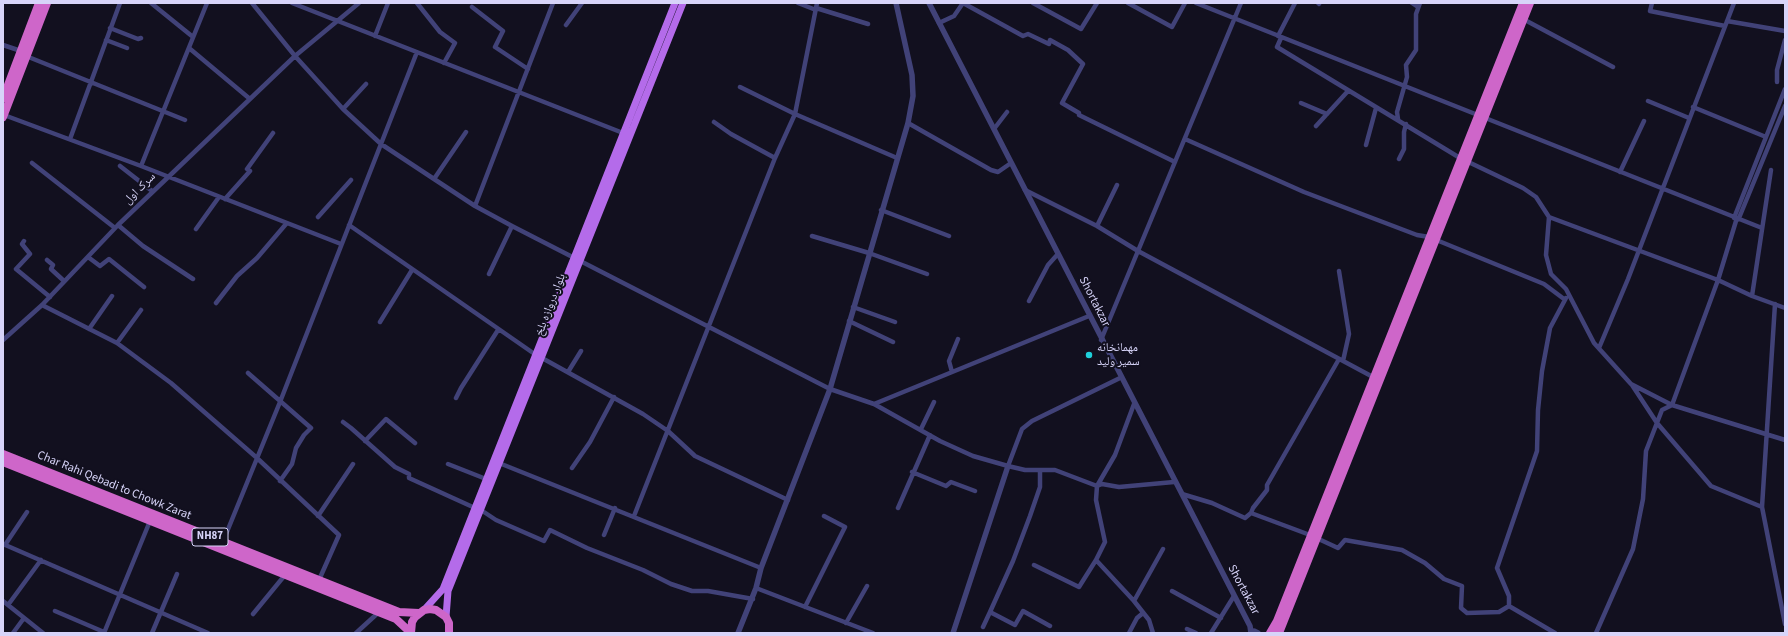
<!DOCTYPE html>
<html>
<head>
<meta charset="utf-8">
<style>
	body { margin:0 }
	#map { position:relative; width:1788px; height:636px; overflow:hidden; background:#12101f; font-family:"Source Sans 3",sans-serif }
	canvas { display:block }
	.frame { position:absolute; inset:0; border:4px solid #d7d4f9; pointer-events:none }
</style>
</head>
<body>
<div id="map">
<canvas width="1788" height="636"></canvas>
<div class="frame"></div>
</div>
<script>
const c = document.querySelector('canvas').getContext('2d');
c.lineJoin = 'round';
const poly = rows => new Path2D(rows.map(r => 'M' + r).join(''));
function strokePath(path, color, width, dash) { c.strokeStyle = color; c.lineWidth = width; c.lineCap = dash ? 'butt' : 'round'; c.setLineDash(dash || []); c.stroke(path); }
function label(font, color, halo, rows, align = 'center') {
  c.font = font + ' "Source Sans 3","Noto Naskh Arabic",sans-serif'; c.lineWidth = 4; c.setLineDash([]); c.textBaseline = 'middle'; c.strokeStyle = halo; c.fillStyle = color; for (const [text, x, y, turn = 0] of rows) {
    c.save(); c.translate(x, y); c.rotate((+turn || 0) * Math.PI / 180); c.textAlign = isNaN(turn) ? turn : align; if (halo) c.strokeText(text, 0, 0); c.fillText(text, 0, 0); c.restore();
  }
}
const minor = poly([
	[151,3,193,37],
	[252,3,295,56,343,109,381,144,434,179,475,206,512,226,830,389,874,404,1089,316],
	[292,3,623,133],
	[417,3,440,32,455,43,444,63],
	[798,3,816,10],
	[963,3,1023,36,1028,34,1049,44,1050,40,1068,50,1083,64,1062,103,1079,113,1079,115,1175,162],
	[1033,3,1081,29,1097,3],
	[1128,3,1172,27,1185,3],
	[1196,3,1762,228],
	[1318,3,1319,4],
	[1412,3,1418,7],
	[1652,3,1650,11,1725,26],
	[472,7,503,31,495,47,528,69],
	[816,8,868,24],
	[1523,19,1613,67],
	[1727,21,1785,31],
	[939,23,954,16,963,3],
	[566,25,582,3],
	[110,28,138,39,141,38],
	[375,36,388,3],
	[1278,36,1295,3],
	[1281,38,1277,47,1460,158,1523,188,1536,197,1549,217,1546,255,1551,274,1566,289,1594,343,1631,384,1672,405,1785,440],
	[106,40,127,48],
	[3,45,21,51],
	[189,48,250,99],
	[26,56,185,120],
	[1777,82,1777,70,1785,40],
	[740,87,795,114,897,158],
	[1648,101,1689,118],
	[1301,103,1327,114],
	[1693,107,1766,137],
	[343,109,366,84],
	[4,115,141,166,341,244],
	[1398,119,1397,112,1407,77,1406,65,1416,50,1416,14,1420,3],
	[714,122,731,134,775,158],
	[908,123,991,170,998,172,1011,163],
	[1316,126,1348,91],
	[994,129,1007,112],
	[70,139,120,3],
	[1185,139,1304,192,1417,235,1429,237,1544,284,1564,299],
	[1366,145,1376,108],
	[1399,159,1404,149,1404,132,1406,124],
	[32,163,115,228],
	[120,166,152,191],
	[141,166,207,3],
	[247,169,273,133],
	[1620,172,1644,121],
	[434,179,466,132],
	[1025,190,1097,226,1138,251,1373,377],
	[225,199,250,171],
	[475,206,553,3],
	[881,210,949,236],
	[318,217,351,180],
	[1549,217,1718,280,1752,296,1785,308],
	[1734,218,1785,89],
	[118,225,143,246,193,279],
	[349,225,536,355],
	[1097,226,1117,185],
	[196,229,219,197],
	[812,236,869,253,927,274],
	[24,241,22,244,30,254,16,269,50,297],
	[88,257,100,266,109,259,144,287],
	[47,260,53,265,51,269,64,281],
	[1339,271,1349,334,1343,361],
	[489,274,512,226],
	[1752,296,1771,170],
	[1029,301,1048,265,1057,255],
	[216,303,237,276,257,258,286,224],
	[1775,304,1762,507,1785,624],
	[42,305,117,343,171,383,257,458,339,535,319,580],
	[853,307,895,322],
	[849,321,893,342],
	[380,322,412,270],
	[89,329,112,296],
	[3,340,42,305,118,225,295,56,359,3],
	[1101,340,1241,3],
	[117,343,141,310],
	[1599,348,1628,279,1734,3],
	[542,358,643,414,668,431,695,456,788,500],
	[568,372,581,351],
	[952,372,949,361,958,339],
	[248,373,311,428,304,435,296,448,292,464,280,481],
	[1632,385,1657,423,1711,486,1762,507],
	[456,398,461,388,498,330],
	[874,404,940,441,973,456,1008,466,1022,429,1032,421,1120,378],
	[1134,404,1115,455,1097,486,1096,500,1105,542,1096,560,1134,601,1149,620,1153,633],
	[343,422,351,428,395,467,409,474,409,478,475,508],
	[921,429,934,402],
	[365,441,386,419,415,443],
	[499,463,761,568],
	[448,464,486,479],
	[1008,466,1025,470,1055,470,1097,486,1102,484,1119,487,1174,482],
	[572,468,590,442,614,397],
	[1040,471,1040,487,1030,516,1013,561,990,612,1015,625,1023,611,1050,626],
	[912,472,946,486,951,482,975,491],
	[1182,494,1212,503,1245,518,1251,513,1310,535,1338,548,1345,540,1402,550,1425,563,1444,579,1462,586,1461,608,1467,613,1499,612,1509,606,1555,633],
	[898,508,930,435],
	[481,510,496,520,544,541,550,530,587,548,643,570,671,584,692,591,708,591,753,599],
	[1251,513,1253,508,1267,490,1267,485,1339,359],
	[318,516,353,464],
	[634,516,775,158,795,114,817,3],
	[604,535,615,508],
	[3,544,208,633],
	[222,544,280,402,417,52],
	[5,545,27,512],
	[1034,565,1079,587,1096,560],
	[756,588,873,633],
	[1172,591,1221,618],
	[3,601,43,633],
	[1134,601,1163,549],
	[8,605,41,560],
	[1509,606,1509,596,1497,568,1537,451,1538,410,1542,371,1550,328,1566,298],
	[805,607,845,527,824,516],
	[55,611,104,632],
	[253,614,285,575],
	[846,623,867,586],
	[983,627,990,612],
	[1187,629,1196,633],
	[13,633,24,618],
	[104,633,150,521],
	[152,633,177,574],
	[356,633,379,612],
	[1129,633,1137,618,1143,613],
	[1211,633,1234,596],
	[1596,633,1633,549,1643,499,1646,451,1662,410,1672,405,1718,280,1736,221,1739,218,1785,106]
]);
const tertiary = poly([
	[929,3,1250,626,1251,633],
	[1254,631,1258,633],
	[738,633,756,588,761,568,830,389,908,123,913,96,912,75,896,3],
	[953,633,1008,466]
]);
const primary = poly([
	[424,610,443,589,675,3],
	[446,617,448,591,683,3]
]);
const trunk = poly([
	[3,98,39,3],
	[3,117,47,3],
	[3,454,399,612,419,613],
	[3,462,396,619,411,633],
	[411,633,412,622,415,617,424,610,430,609,436,610,446,617,449,623,449,633],
	[1270,633,1277,621,1523,3],
	[1279,633,1530,3]
]);
const markers = [
	[1089,355,4,"#1fd1db"]
];
const shields = [
	[210,537,36]
];
const shieldNames = [
	["NH87",210,537]
];
const streetNames = [
	["سرک اول",140,189,-45],
	["Shortakzar",1094,302,63],
	["بلوار دروازه بلخ",551,305,-69],
	["Char Rahi Qebadi to Chowk Zarat",114,486,22],
	["Shortakzar",1243,590,62]
];
const poiNames = [
	["مهمانخانه",1097,348],
	["سمیر ولید",1097,362]
];
strokePath(minor, '#414278', 4.5);
strokePath(tertiary, '#414278', 5.5);
strokePath(primary, '#b46bea', 7);
strokePath(trunk, '#ce66c9', 8);
for (const [x, y, r, color] of markers) { const dot = new Path2D(); dot.arc(x, y, r, 0, 2 * Math.PI); c.fillStyle = color; c.fill(dot); strokePath(dot, '#12101f', 1.5); }
for (const [x, y, w] of shields) { const box = new Path2D(); box.roundRect(x - w / 2, y - 9, w, 18, 3); c.fillStyle = '#12101f'; c.fill(box); strokePath(box, '#d7d4f9', 1); }
label('bold 11px', '#d7d4f9', null, shieldNames);
label('12px', '#d7d4f9', '#12101f', streetNames);
label('12px', '#d7d4f9', '#12101f', poiNames, 'left');
</script>
</body>
</html>
